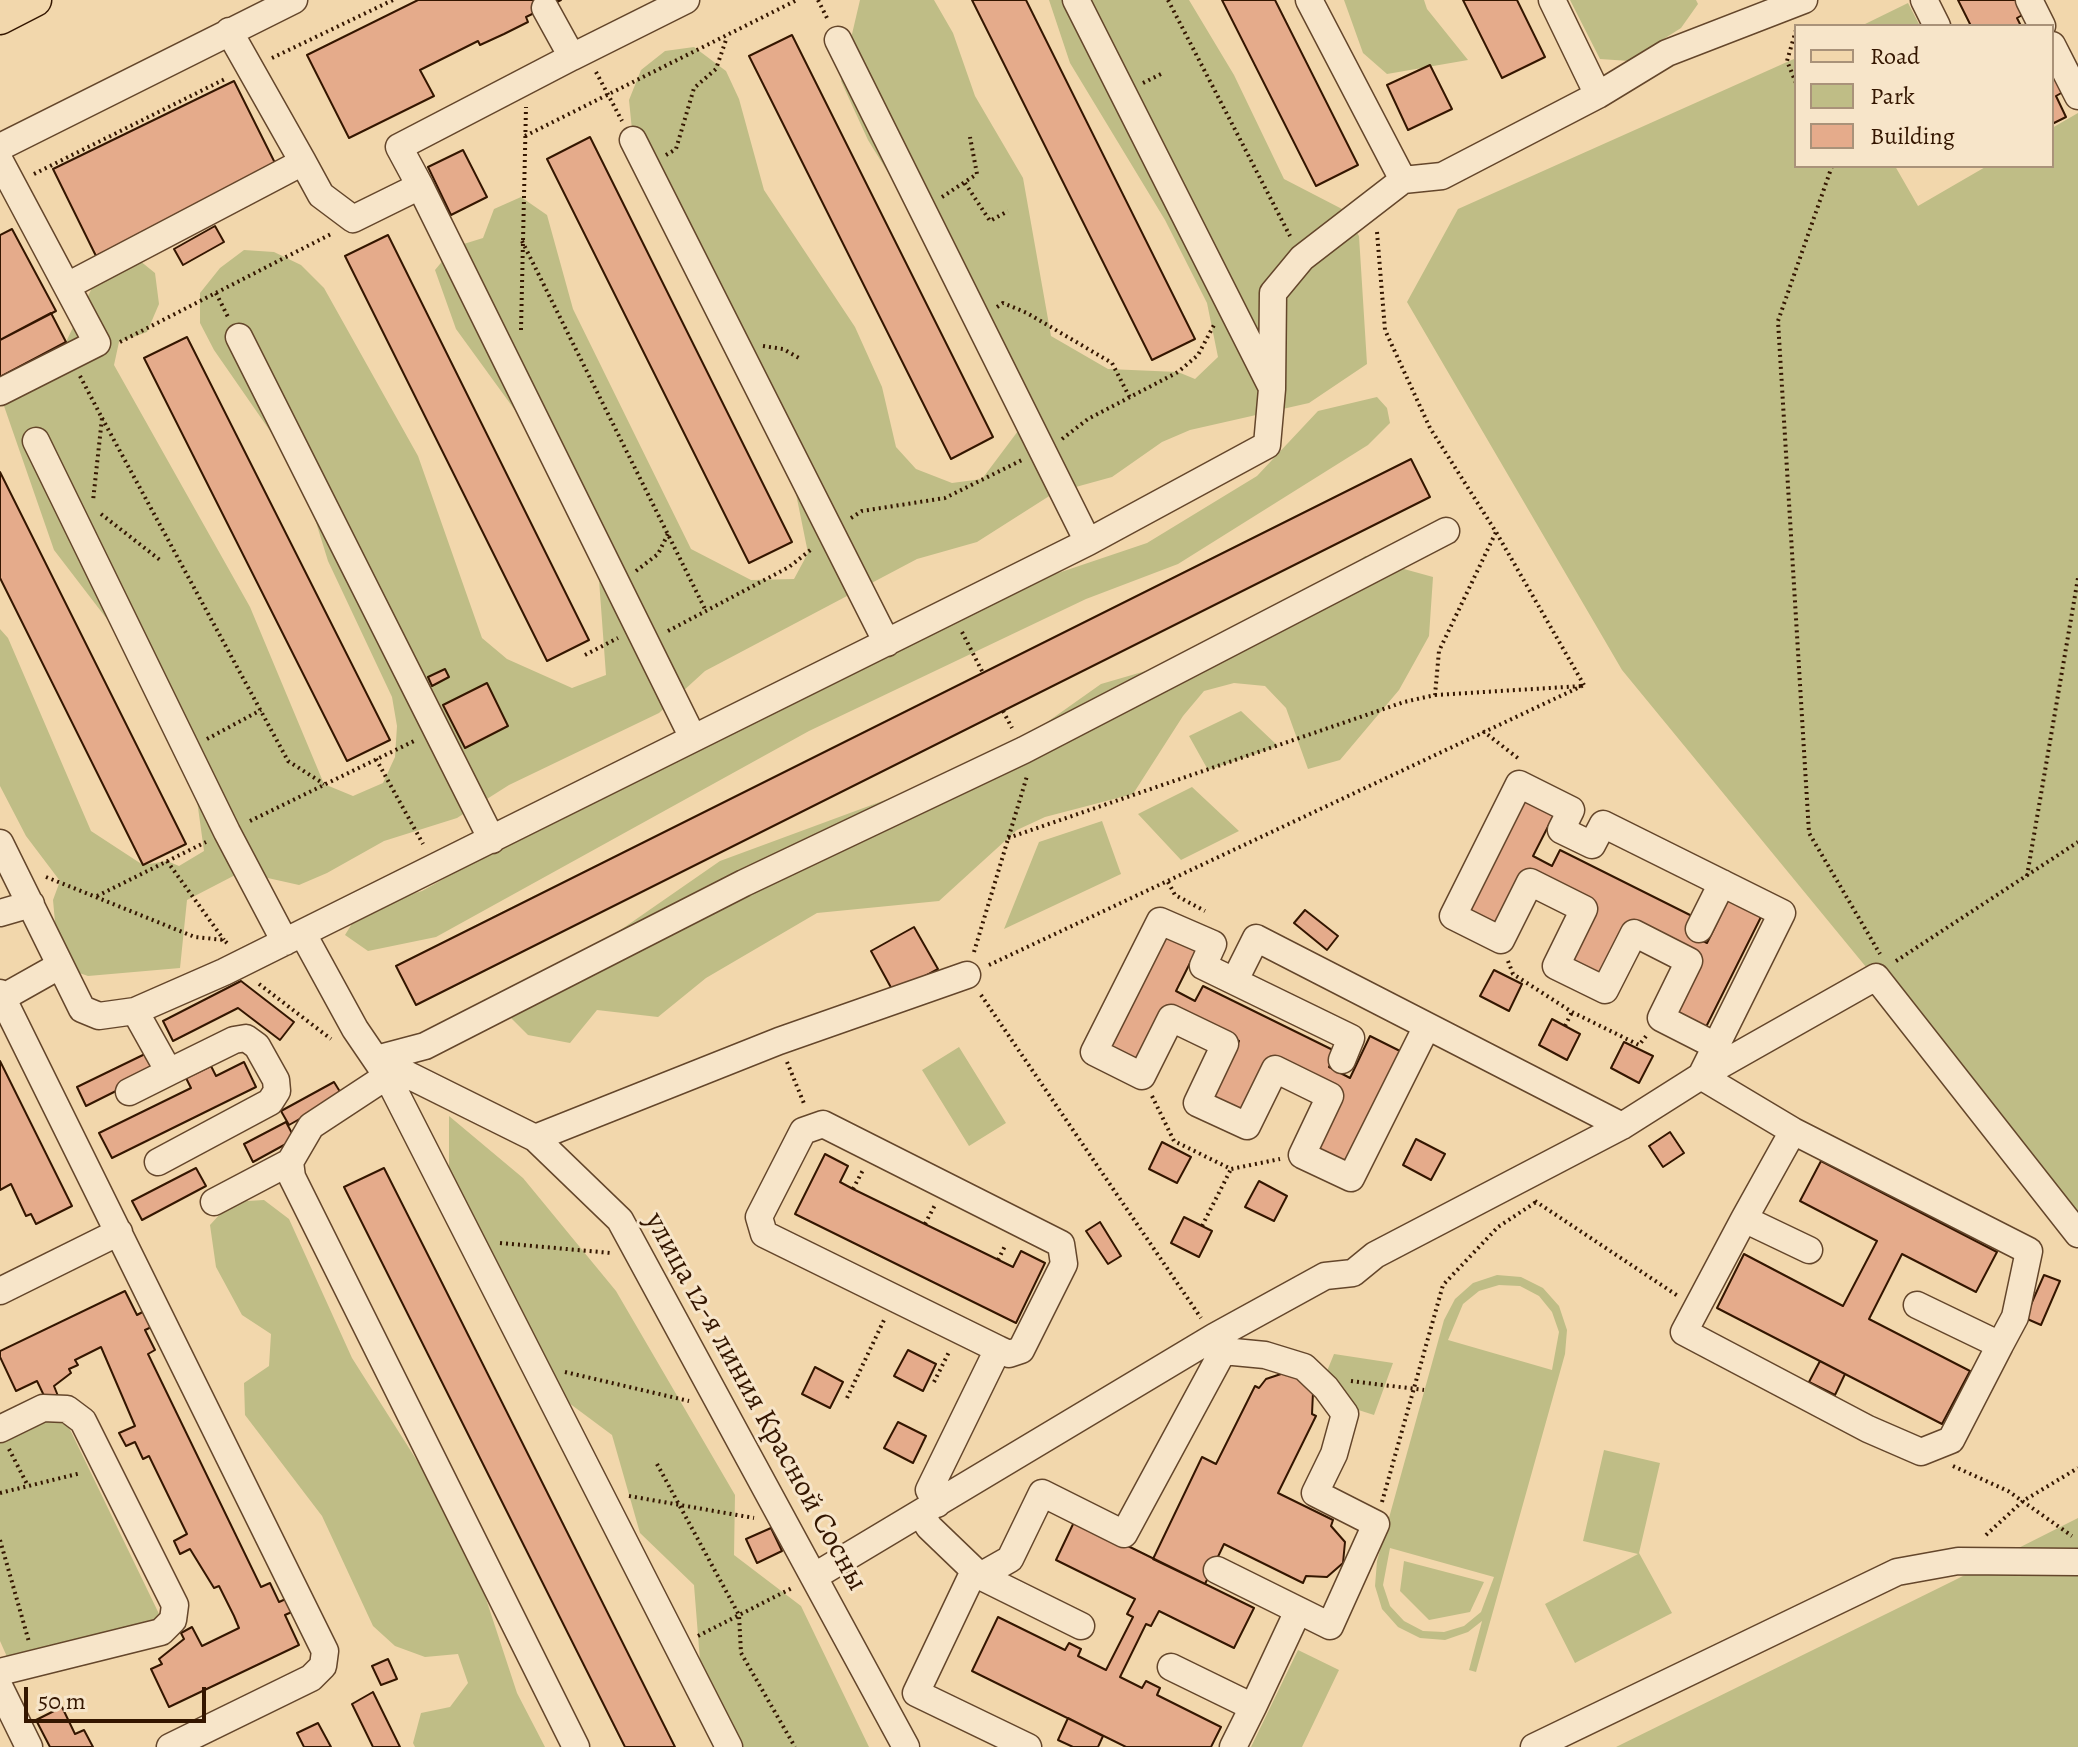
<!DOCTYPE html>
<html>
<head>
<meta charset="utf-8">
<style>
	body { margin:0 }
	#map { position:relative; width:2078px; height:1747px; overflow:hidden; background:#f2d7ac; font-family:Alegreya,serif }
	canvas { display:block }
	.legend { position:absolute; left:1794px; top:24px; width:260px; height:144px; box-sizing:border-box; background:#f7e5c9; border:2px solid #a99279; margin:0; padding:10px 14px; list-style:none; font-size:24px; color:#341600 }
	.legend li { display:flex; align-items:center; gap:16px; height:40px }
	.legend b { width:40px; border:2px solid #a99279 }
	.scale { position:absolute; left:24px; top:1687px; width:182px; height:36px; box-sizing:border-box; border:4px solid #341600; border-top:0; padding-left:10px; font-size:24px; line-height:28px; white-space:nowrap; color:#341600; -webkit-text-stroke:6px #f7e5c9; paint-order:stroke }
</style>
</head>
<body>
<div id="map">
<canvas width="2078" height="1747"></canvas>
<ul class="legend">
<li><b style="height:10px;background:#f2d7ac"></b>Road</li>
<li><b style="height:22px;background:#bfbd86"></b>Park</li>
<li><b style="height:22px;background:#e5ab8b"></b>Building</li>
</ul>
<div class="scale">50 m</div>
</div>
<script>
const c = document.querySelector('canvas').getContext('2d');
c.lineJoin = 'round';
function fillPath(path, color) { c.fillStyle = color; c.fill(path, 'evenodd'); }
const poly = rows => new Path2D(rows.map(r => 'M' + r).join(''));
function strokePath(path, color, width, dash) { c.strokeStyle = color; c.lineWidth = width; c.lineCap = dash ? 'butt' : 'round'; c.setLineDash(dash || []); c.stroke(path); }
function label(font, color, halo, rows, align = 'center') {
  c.font = font + ' Alegreya,serif'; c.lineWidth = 6; c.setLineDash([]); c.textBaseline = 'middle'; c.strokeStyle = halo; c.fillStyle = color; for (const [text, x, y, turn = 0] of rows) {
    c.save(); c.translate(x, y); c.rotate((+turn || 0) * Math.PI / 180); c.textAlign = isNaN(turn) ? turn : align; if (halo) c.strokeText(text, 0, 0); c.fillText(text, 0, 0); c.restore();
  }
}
const green = poly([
	[860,0,934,0,953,33,975,96,1023,178,1051,336,1108,369,1178,372,1195,379,1218,357,1207,303,1165,220,1070,63,1049,0,1189,0,1234,75,1284,179,1342,209,1359,236,1367,364,1309,403,1190,430,1162,442,1112,477,1054,493,977,542,917,559,705,671,659,713,509,785,457,818,384,841,327,873,299,885,241,872,187,900,180,968,88,976,59,966,53,900,60,881,26,836,0,786,0,629,8,638,91,831,143,865,167,861,179,866,204,851,196,793,133,653,54,550,4,406,53,369,102,267,129,252,155,273,159,304,147,332,119,342,114,365,250,607,324,784,353,796,383,783,395,757,397,726,392,697,328,561,302,477,214,350,200,323,200,293,220,268,244,250,274,252,301,265,324,288,418,456,482,638,507,659,572,688,606,675,596,539,586,508,456,329,435,270,454,247,483,238,494,209,521,197,547,215,573,309,691,549,751,580,794,579,808,553,790,464,742,354,731,305,703,250,633,140,629,100,641,70,665,51,694,47,726,71,739,99,764,190,855,327,882,387,896,447,916,469,952,483,982,479,1018,431,1015,403,977,317,868,140,841,81],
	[1344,0,1424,0,1427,9,1468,60,1387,74,1363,53],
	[1570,0,1696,0,1698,4,1681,28,1629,61,1600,59],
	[1908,3,1920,26,1861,26],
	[1796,58,1796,166,1895,166,1918,206,1987,166,2052,166,2052,128,2078,113,2078,1225,1622,670,1407,302,1458,209],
	[1377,397,1387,408,1390,423,1368,445,1178,564,1086,599,809,731,436,937,368,951,345,935,361,909,422,891,513,840,586,776,682,751,907,624,1147,543,1257,476,1318,411],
	[1365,556,1397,558,1404,569,1433,577,1429,636,1399,690,1340,760,1308,769,1286,708,1265,686,1234,683,1204,691,1183,716,1133,794,1045,817,1017,830,939,901,817,913,706,978,658,1017,597,1010,570,1043,528,1035,507,1014,583,956,720,861,961,772,1019,742,1101,684,1280,632],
	[1241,711,1278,746,1208,770,1189,736],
	[1192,787,1239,831,1181,860,1138,814],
	[1102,821,1121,874,1004,929,1039,842],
	[959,1047,1006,1123,969,1146,922,1070],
	[449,1116,523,1178,616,1291,735,1495,734,1555,801,1606,869,1747,741,1747,701,1673,694,1585,640,1533,612,1435,569,1403,449,1171],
	[264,1200,289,1219,352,1358,466,1538,517,1693,545,1747,415,1747,413,1743,421,1713,450,1707,468,1683,458,1654,425,1657,395,1646,373,1626,322,1516,245,1415,244,1383,269,1366,271,1334,242,1315,216,1267,210,1225,231,1202],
	[1497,1275,1521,1277,1543,1288,1559,1306,1567,1330,1565,1354,1476,1672,1469,1670,1482,1621,1468,1632,1445,1640,1420,1638,1398,1627,1382,1609,1375,1586,1377,1561,1444,1320,1455,1299,1473,1283],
	[1499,1285,1520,1286,1539,1296,1552,1312,1559,1332,1552,1370,1448,1340,1463,1304,1479,1291],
	[1390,1548,1494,1577,1481,1612,1464,1626,1444,1632,1423,1631,1404,1621,1390,1606,1383,1585],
	[1334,1354,1393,1363,1374,1415,1346,1406,1325,1376],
	[62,1413,161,1618,8,1659,0,1641,0,1443],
	[1604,1450,1660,1463,1639,1553,1672,1613,1575,1663,1545,1604,1638,1554,1583,1541],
	[2078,1518,2078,1747,1616,1747,1953,1581],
	[1404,1561,1484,1582,1470,1612,1429,1620,1400,1591],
	[1298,1650,1339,1670,1302,1747,1251,1747]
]);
const building = poly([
	[418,0,561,0,526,17,528,22,504,34,480,45,478,41,420,70,434,96,349,138,307,55,418,0],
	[972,0,1026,0,1195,339,1152,360,972,0],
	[1222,0,1275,0,1358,165,1316,186,1222,0],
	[1463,0,1517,0,1545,57,1502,78,1463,0],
	[1958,0,2019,0,2026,13,2017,18,2021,26,1971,26,1958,0],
	[792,35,993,437,951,459,749,56,792,35],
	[1430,65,1452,109,1408,130,1387,85,1430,65],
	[2052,70,2063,92,2056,96,2066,117,2052,124,2052,70],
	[234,81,277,167,96,256,53,169,234,81],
	[590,137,792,542,749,563,547,159,590,137],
	[463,150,487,197,451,215,428,167,463,150],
	[215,226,224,242,183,265,174,249,215,226],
	[12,229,56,311,0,340,0,235,12,229],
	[388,235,589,640,547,661,345,256,388,235],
	[51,313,66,342,0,377,0,340,51,313],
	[187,337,390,740,347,761,144,358,187,337],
	[1411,459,1430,497,416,1005,396,966,1411,459],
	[0,472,186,844,143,865,0,578,0,472],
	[445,669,449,677,432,686,428,677,445,669],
	[487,683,508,726,465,748,443,705,487,683],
	[1527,794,1557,809,1533,856,1552,866,1560,850,1694,917,1686,932,1707,943,1730,896,1763,913,1703,1033,1671,1016,1700,958,1630,923,1600,981,1566,964,1595,906,1525,871,1496,929,1467,914,1527,794],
	[1305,910,1338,936,1327,950,1294,923,1305,910],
	[914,927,938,969,894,993,871,951,914,927],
	[1167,934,1197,949,1176,991,1195,1001,1203,986,1337,1052,1329,1067,1350,1078,1370,1036,1404,1053,1346,1168,1314,1152,1343,1093,1273,1058,1244,1116,1209,1100,1239,1041,1168,1006,1139,1064,1110,1049,1167,934],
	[1494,970,1522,984,1509,1011,1480,996,1494,970],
	[241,981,294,1022,280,1040,238,1008,173,1041,163,1021,241,981],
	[1552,1019,1580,1034,1567,1060,1539,1045,1552,1019],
	[1624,1042,1653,1056,1639,1083,1611,1068,1624,1042],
	[145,1054,154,1072,86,1106,77,1087,145,1054],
	[0,1061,72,1206,36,1224,31,1214,26,1216,11,1184,0,1190,0,1061],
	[244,1062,256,1087,112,1158,99,1133,191,1088,186,1078,211,1066,216,1076,244,1062],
	[334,1082,342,1095,289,1125,281,1111,334,1082],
	[286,1122,295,1139,253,1162,244,1144,286,1122],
	[1670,1132,1684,1153,1663,1167,1649,1146,1670,1132],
	[1416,1139,1445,1154,1431,1180,1403,1165,1416,1139],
	[1162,1142,1191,1157,1177,1183,1149,1169,1162,1142],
	[825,1154,848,1166,840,1182,853,1189,1013,1267,1021,1251,1045,1263,1016,1323,795,1214,825,1154],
	[1821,1161,1997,1252,1976,1292,1902,1254,1869,1319,1970,1371,1942,1424,1717,1308,1744,1254,1843,1306,1877,1241,1800,1201,1821,1161],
	[196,1168,206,1186,142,1220,132,1201,196,1168],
	[384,1168,434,1267,675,1747,625,1747,344,1187,384,1168],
	[1259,1181,1287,1196,1274,1221,1245,1207,1259,1181],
	[1184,1217,1212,1231,1199,1257,1171,1243,1184,1217],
	[1100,1222,1121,1256,1108,1264,1086,1231,1100,1222],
	[2044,1275,2060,1281,2041,1325,2025,1318,2044,1275],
	[125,1291,137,1315,148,1309,156,1325,145,1330,155,1350,148,1354,261,1587,270,1583,279,1602,288,1598,294,1611,285,1615,299,1645,169,1707,151,1669,162,1664,159,1659,184,1639,181,1633,192,1627,202,1646,239,1628,234,1616,219,1586,214,1588,190,1549,180,1554,174,1541,187,1534,149,1456,143,1459,135,1442,126,1446,119,1433,135,1426,101,1347,75,1360,78,1365,69,1369,71,1373,54,1386,58,1396,47,1402,37,1381,16,1391,0,1357,0,1351,125,1291],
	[908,1350,936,1364,923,1391,894,1376,908,1350],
	[1820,1361,1845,1374,1835,1395,1809,1382,1820,1361],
	[815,1367,843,1382,830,1408,802,1394,815,1367],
	[1287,1372,1307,1382,1313,1392,1312,1414,1316,1416,1278,1493,1333,1520,1331,1526,1345,1542,1343,1563,1327,1577,1306,1576,1303,1583,1224,1544,1205,1584,1153,1559,1202,1457,1216,1464,1255,1386,1259,1388,1266,1379,1287,1372],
	[898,1422,926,1436,913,1463,884,1448,898,1422],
	[1075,1520,1254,1608,1234,1648,1159,1611,1151,1626,1146,1624,1120,1677,1142,1688,1146,1681,1160,1688,1157,1695,1221,1727,1211,1747,1126,1747,972,1671,998,1617,1065,1650,1069,1643,1081,1649,1078,1656,1106,1670,1133,1617,1127,1614,1135,1599,1056,1560,1075,1520],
	[771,1528,782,1551,757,1563,746,1539,771,1528],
	[388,1659,397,1679,381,1685,372,1666,388,1659],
	[373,1692,400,1747,373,1747,352,1704,373,1692],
	[62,1707,75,1734,84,1730,93,1747,50,1747,36,1720,62,1707],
	[1068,1718,1103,1736,1098,1747,1073,1747,1058,1740,1068,1718],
	[318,1723,331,1747,304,1747,297,1733,318,1723]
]);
const path = poly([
	[818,0,828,20],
	[1168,0,1290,236],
	[1796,30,1787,61,1796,83],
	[272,58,393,0],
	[596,72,622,121],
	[1143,83,1161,74],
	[525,136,797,0],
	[666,155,676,149,694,88,716,69,727,37],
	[1832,166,1778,321,1809,833,1880,954],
	[34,174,227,78],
	[965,183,990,221,1008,211],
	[942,197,977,174,970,137],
	[1377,232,1385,330,1430,428,1496,532,1584,685],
	[522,241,706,611],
	[216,293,228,317],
	[997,307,1003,303,1027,313,1112,363,1130,398],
	[521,330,526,107],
	[120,342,333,233],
	[763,346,783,349,799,358],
	[80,376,102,418,93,501],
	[102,418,288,761,324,784],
	[1062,439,1088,419,1178,372,1198,355,1214,325],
	[101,514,160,560],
	[851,518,862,511,945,498,1022,460],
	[636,571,658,554,668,534],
	[668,631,789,567,813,548],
	[962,632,983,673],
	[585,655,618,638],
	[1435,695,1582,686],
	[1003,711,1012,728],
	[1483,731,1519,759],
	[207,739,261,710],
	[376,759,423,844],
	[250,821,414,741],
	[1008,838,1404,702,1435,695,1439,651,1496,532],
	[167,861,224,940],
	[2027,876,2078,578],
	[46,877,195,937,224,940,227,943],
	[1168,882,1175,895,1205,911],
	[97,896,206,842],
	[974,952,1027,776],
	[1508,961,1513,974,1572,1012,1639,1045,1647,1035],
	[1896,961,2078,842],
	[989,965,1584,685],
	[259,984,331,1039],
	[981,995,1201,1318],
	[1565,1026,1572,1012],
	[787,1062,805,1106],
	[1152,1096,1174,1141,1231,1169,1280,1159],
	[853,1189,863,1170],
	[1535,1201,1678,1296],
	[925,1224,935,1205],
	[1202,1226,1231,1169],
	[500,1243,611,1253],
	[998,1260,1006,1244],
	[565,1372,689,1401],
	[1351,1381,1424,1390],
	[934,1382,949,1352],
	[847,1398,884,1320],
	[9,1449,28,1486],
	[657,1464,739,1615,741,1653,795,1747],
	[1953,1466,2008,1491,2072,1536],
	[0,1493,81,1473],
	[629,1496,754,1518],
	[1382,1502,1443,1285,1498,1227,1536,1202],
	[1986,1535,2023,1501,2078,1468],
	[0,1540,29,1642],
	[698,1636,794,1587]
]);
const minor = poly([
	[1076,0,1271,386],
	[1309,0,1403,180],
	[1552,0,1598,95],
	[1924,0,1937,26],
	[2029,0,2042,26],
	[545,8,572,57,686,0],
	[229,31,303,162],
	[838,40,1088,542],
	[2052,45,2078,96],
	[633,140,887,643],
	[0,147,294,0],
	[0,161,97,343,0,392],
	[420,186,693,738],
	[67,286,303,162,321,195,353,219,420,186,399,147,572,57],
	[239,337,492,840],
	[36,441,227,832,285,942],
	[0,843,82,1009,99,1016,135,1011,224,972,1088,542,1267,445,1272,389,1273,293,1302,258,1403,180,1442,176,1598,95,1667,53,1804,0],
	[0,913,31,904],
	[1699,929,1722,883],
	[303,934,355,1029,387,1076,729,1747],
	[1235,980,1256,938,1622,1126],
	[0,993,325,1651,323,1666,311,1678,170,1747],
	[4,997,59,966],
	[135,1011,169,1072,234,1040,246,1038,257,1046,276,1080,277,1091,270,1102,158,1162],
	[1716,1046,1661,1018,1689,961,1634,933,1605,990,1556,966,1584,909,1530,882,1501,940,1453,916,1519,784,1571,810,1561,830,1592,845,1603,824,1782,913,1701,1076,1793,1131,2029,1251,2015,1317,2000,1345,1917,1305],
	[376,1059,425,1046,744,883,1024,750,1446,531],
	[376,1059,535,1138,620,1220,906,1747],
	[1342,1060,1351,1038,1203,966,1213,944,1160,921,1094,1052,1142,1076,1171,1018,1225,1044,1197,1103,1247,1126,1275,1069,1330,1096,1302,1155,1351,1178,1427,1026],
	[387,1076,311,1126,290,1162,292,1177,576,1747],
	[129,1092,169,1072],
	[535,1138,779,1041,967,975],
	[214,1202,290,1162],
	[1744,1219,1793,1131],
	[1809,1250,1744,1219,1684,1332,1868,1429,1921,1452,1951,1440,2000,1345],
	[0,1291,119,1232],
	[0,1429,43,1408,67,1409,83,1421,175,1605,173,1620,161,1632,0,1672],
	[937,1504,929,1490,998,1349,1009,1354,1021,1350,1064,1264,1061,1244,823,1124,803,1131,759,1217,764,1234,998,1349],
	[921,1514,929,1527,980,1576,1010,1559,1042,1493,1124,1534,1223,1351],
	[1217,1570,1330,1626,1376,1524,1315,1493,1334,1454,1345,1414,1326,1388,1304,1367,1265,1355,1223,1351],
	[974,1571,916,1693,1028,1747],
	[815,1576,1214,1337,1325,1276,1353,1273,1375,1255,1622,1126,1701,1076,1876,977,2078,1234],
	[980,1576,1081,1626],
	[1171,1667,1253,1707,1298,1611],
	[0,1688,29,1747],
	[1233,1747,1253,1707],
	[1534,1747,1897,1572,1958,1561,2078,1562]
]);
const major = poly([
	[0,18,35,0]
]);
const streetNames = [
	["улица 12-я линия Красной Сосны",755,1402,61]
];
fillPath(green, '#bfbd86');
fillPath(building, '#e5ab8b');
strokePath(building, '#341600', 2);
strokePath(minor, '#64462b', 29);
strokePath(major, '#341600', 35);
strokePath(path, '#341600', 4, [2, 4]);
strokePath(minor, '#f7e5c9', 26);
strokePath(major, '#f2d7ac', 32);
label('30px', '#341600', '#f7e5c9', streetNames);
</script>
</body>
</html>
